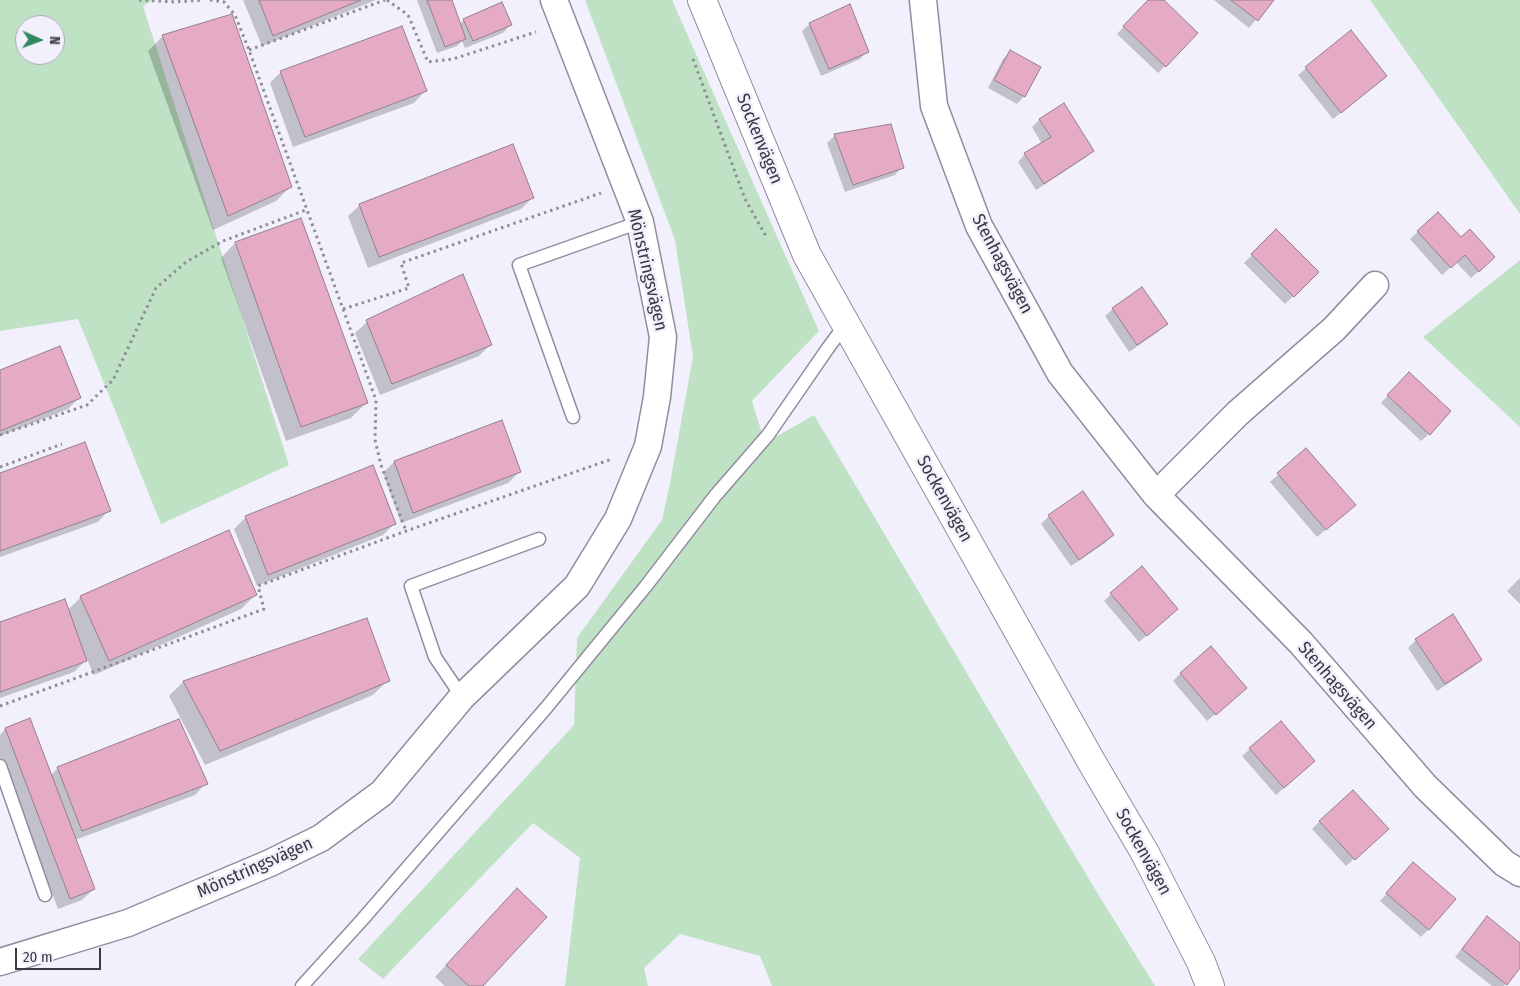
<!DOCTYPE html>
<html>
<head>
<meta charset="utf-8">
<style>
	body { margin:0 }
	#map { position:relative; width:1520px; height:986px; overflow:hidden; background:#f3f0fd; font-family:"Fira Sans Condensed",sans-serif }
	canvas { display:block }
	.north { position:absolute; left:15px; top:15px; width:50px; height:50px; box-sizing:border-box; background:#f3f0fd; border:1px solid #aaa7b2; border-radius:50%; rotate:92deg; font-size:14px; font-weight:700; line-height:20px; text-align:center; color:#3c3942 }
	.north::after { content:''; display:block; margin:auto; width:18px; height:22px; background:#30895f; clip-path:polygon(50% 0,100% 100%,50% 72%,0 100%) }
	.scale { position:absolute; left:15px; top:948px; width:86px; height:22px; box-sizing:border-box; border:2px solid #3c3942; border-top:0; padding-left:6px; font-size:15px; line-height:18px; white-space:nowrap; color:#3c3942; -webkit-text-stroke:4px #f3f0fd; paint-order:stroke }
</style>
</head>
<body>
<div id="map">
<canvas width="1520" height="986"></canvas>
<div class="north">N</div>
<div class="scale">20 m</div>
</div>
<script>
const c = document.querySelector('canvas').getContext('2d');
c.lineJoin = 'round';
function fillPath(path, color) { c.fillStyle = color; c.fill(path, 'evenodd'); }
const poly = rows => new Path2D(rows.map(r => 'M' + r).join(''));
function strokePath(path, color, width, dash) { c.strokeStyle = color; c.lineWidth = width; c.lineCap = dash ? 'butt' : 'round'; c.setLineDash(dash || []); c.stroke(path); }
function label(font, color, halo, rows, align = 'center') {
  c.font = font + ' "Fira Sans Condensed",sans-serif'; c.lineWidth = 5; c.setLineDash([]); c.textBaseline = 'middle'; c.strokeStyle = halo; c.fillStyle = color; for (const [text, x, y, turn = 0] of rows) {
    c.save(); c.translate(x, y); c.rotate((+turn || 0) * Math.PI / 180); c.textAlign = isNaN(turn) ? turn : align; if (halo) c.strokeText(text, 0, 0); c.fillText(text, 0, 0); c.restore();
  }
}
const green = poly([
	[0,0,154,0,143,6,289,465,161,524,78,319,0,331],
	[25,25,55,25,55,55,25,55],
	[585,0,672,0,819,331,752,401,765,443,814,415,1090,881,1155,986,772,986,760,956,680,934,644,968,648,986,565,986,580,858,533,823,383,979,358,959,574,725,577,638,662,520,669,488,693,357,675,240],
	[1370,0,1520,0,1520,214],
	[1520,260,1520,427,1423,337]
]);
const shadow = poly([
	[243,0,376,0,262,46],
	[417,0,450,0,459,25,464,20,510,25,503,33,465,48,462,41,457,46,437,53],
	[1149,0,1162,0,1165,66,1158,73,1117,34],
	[1214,0,1272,0,1249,28],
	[810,24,868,51,860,59,821,76,802,31],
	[1351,32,1378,83,1333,119,1298,75],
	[163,36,291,186,276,201,213,230,148,51],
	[1010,52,1024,96,1017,104,988,88,1003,59],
	[281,72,425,91,414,103,293,147,270,83],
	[1039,120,1093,151,1085,158,1036,190,1018,162,1025,154,1042,144,1032,127],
	[835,135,902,167,895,175,845,192,827,143],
	[532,198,521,209,368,268,348,216,360,205],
	[1438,213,1486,265,1471,278,1456,262,1442,275,1410,239],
	[1276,231,1318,272,1285,304,1244,263],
	[235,243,366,403,351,418,286,441,221,258],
	[1113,309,1166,324,1158,332,1129,352,1105,316],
	[367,322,491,344,479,356,380,395,355,333],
	[0,371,80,397,68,409,0,436],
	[1409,373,1429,434,1421,441,1381,403],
	[501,422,519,472,508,483,401,523,383,473,394,462],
	[1306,449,1346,512,1317,537,1270,482],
	[0,474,109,510,98,522,0,557],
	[1049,516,1112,535,1105,543,1071,566,1041,524],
	[246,517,395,523,383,535,257,586,234,529],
	[1520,578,1520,604,1507,591],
	[256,594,241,609,94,675,87,659,74,672,0,698,0,624,68,610,81,597],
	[1111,594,1169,616,1139,642,1104,601],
	[1452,616,1481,659,1473,667,1437,691,1408,648,1416,640],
	[1181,673,1238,695,1207,721,1173,681],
	[388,680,373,695,205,765,169,696,183,682],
	[29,720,50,776,58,768,178,721,206,783,195,795,75,840,94,889,82,900,58,909,0,757,0,735,5,729],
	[1250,749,1306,768,1276,795,1242,756],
	[1320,821,1379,837,1346,866,1312,829],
	[1413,864,1429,929,1421,937,1380,901],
	[505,902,482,986,445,986,435,977],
	[1487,918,1520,944,1520,966,1504,986,1492,986,1455,957]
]);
const building = poly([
	[259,0,361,0,273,36,259,0],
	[427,0,452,0,466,39,445,47,427,0],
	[1148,0,1164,0,1198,33,1166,67,1123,26,1148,0],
	[1231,0,1274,0,1258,21,1231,0],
	[502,2,512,25,473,41,463,19,502,2],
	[850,4,869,52,829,69,809,23,850,4],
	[232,14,292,187,228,216,162,35,232,14],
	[402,26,427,91,305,137,280,71,402,26],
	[1351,30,1387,76,1341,113,1305,67,1351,30],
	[1010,50,1041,67,1025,97,994,80,1010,50],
	[1064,103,1094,151,1044,184,1024,153,1051,137,1039,119,1064,103],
	[891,124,904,168,853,185,834,134,891,124],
	[513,144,534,198,379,257,359,204,513,144],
	[1438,212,1461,237,1470,229,1495,257,1479,272,1465,255,1451,268,1417,231,1438,212],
	[301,218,368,403,301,427,235,242,301,218],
	[1276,229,1319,272,1294,297,1251,254,1276,229],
	[463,274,492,345,392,384,366,320,463,274],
	[1142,287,1168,324,1137,345,1112,308,1142,287],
	[60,346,81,398,0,431,0,370,60,346],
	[1409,372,1451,411,1430,435,1387,395,1409,372],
	[502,420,521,472,413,513,394,461,502,420],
	[85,442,111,511,0,551,0,473,85,442],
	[1306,448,1356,505,1326,530,1277,473,1306,448],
	[373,465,396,524,268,575,245,516,373,465],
	[1083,491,1114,535,1079,560,1048,515,1083,491],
	[229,530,257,595,109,661,80,596,229,530],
	[1142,566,1178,609,1147,636,1110,593,1142,566],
	[65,599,87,661,0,692,0,622,65,599],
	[1453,614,1482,660,1445,684,1415,639,1453,614],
	[367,618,390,681,220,751,183,681,367,618],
	[1211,646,1247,688,1216,715,1180,673,1211,646],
	[30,718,95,889,70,899,5,728,30,718],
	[179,719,208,784,82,831,57,767,179,719],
	[1281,721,1315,761,1284,788,1249,748,1281,721],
	[1353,790,1389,829,1355,860,1319,821,1353,790],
	[1413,862,1456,899,1429,930,1386,893,1413,862],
	[517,888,547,917,483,986,469,986,446,965,517,888],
	[1487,916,1520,943,1520,968,1507,985,1462,949,1487,916]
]);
const path = poly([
	[139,0,175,2,203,0],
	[210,0,224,2,235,15,249,50,376,400,375,440,381,465,406,531],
	[387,0,408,15,428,62,453,59,536,32],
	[249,50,385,0],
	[693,59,745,199,767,238],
	[343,309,409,288,401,263,601,193],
	[0,435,87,405,113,380,156,288,186,262,223,241,306,210],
	[0,467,62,444],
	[0,706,264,609,258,586,406,531,612,459]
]);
const service = poly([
	[573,417,519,265,640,222],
	[462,697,435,657,411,586,539,539],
	[0,766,45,895],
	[302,986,362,920,546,708,646,586,715,496,768,435,828,348,845,325]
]);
const minor = poly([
	[923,0,934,106,979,226,1060,373,1156,495,1301,643,1425,786,1504,863,1520,873],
	[1156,495,1238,413,1334,329,1375,285],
	[0,962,128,923,270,863,321,838,382,793,462,697,577,586,618,519,648,446,657,397,663,337,640,222,554,0]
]);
const tertiary = poly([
	[702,0,807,255,1091,761,1145,853,1201,962,1210,986]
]);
const streetNames = [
	["Sockenvägen",759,139,68],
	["Stenhagsvägen",1002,264,62],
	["Mönstringsvägen",647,270,77],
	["Sockenvägen",944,499,61],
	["Stenhagsvägen",1337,686,49],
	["Sockenvägen",1143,852,61],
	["Mönstringsvägen",255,868,-24]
];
fillPath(green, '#bfe2c5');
fillPath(shadow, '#0003');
fillPath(building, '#e5abc5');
strokePath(building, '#957f88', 1);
strokePath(service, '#918ca0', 15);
strokePath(minor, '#918ca0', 29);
strokePath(tertiary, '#918ca0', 30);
strokePath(path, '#8f8c96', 3, [2.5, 4]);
strokePath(service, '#fff', 12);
strokePath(minor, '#fff', 26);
strokePath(tertiary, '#fff', 28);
label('18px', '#3c3942', '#f3f0fd', streetNames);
</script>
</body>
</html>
